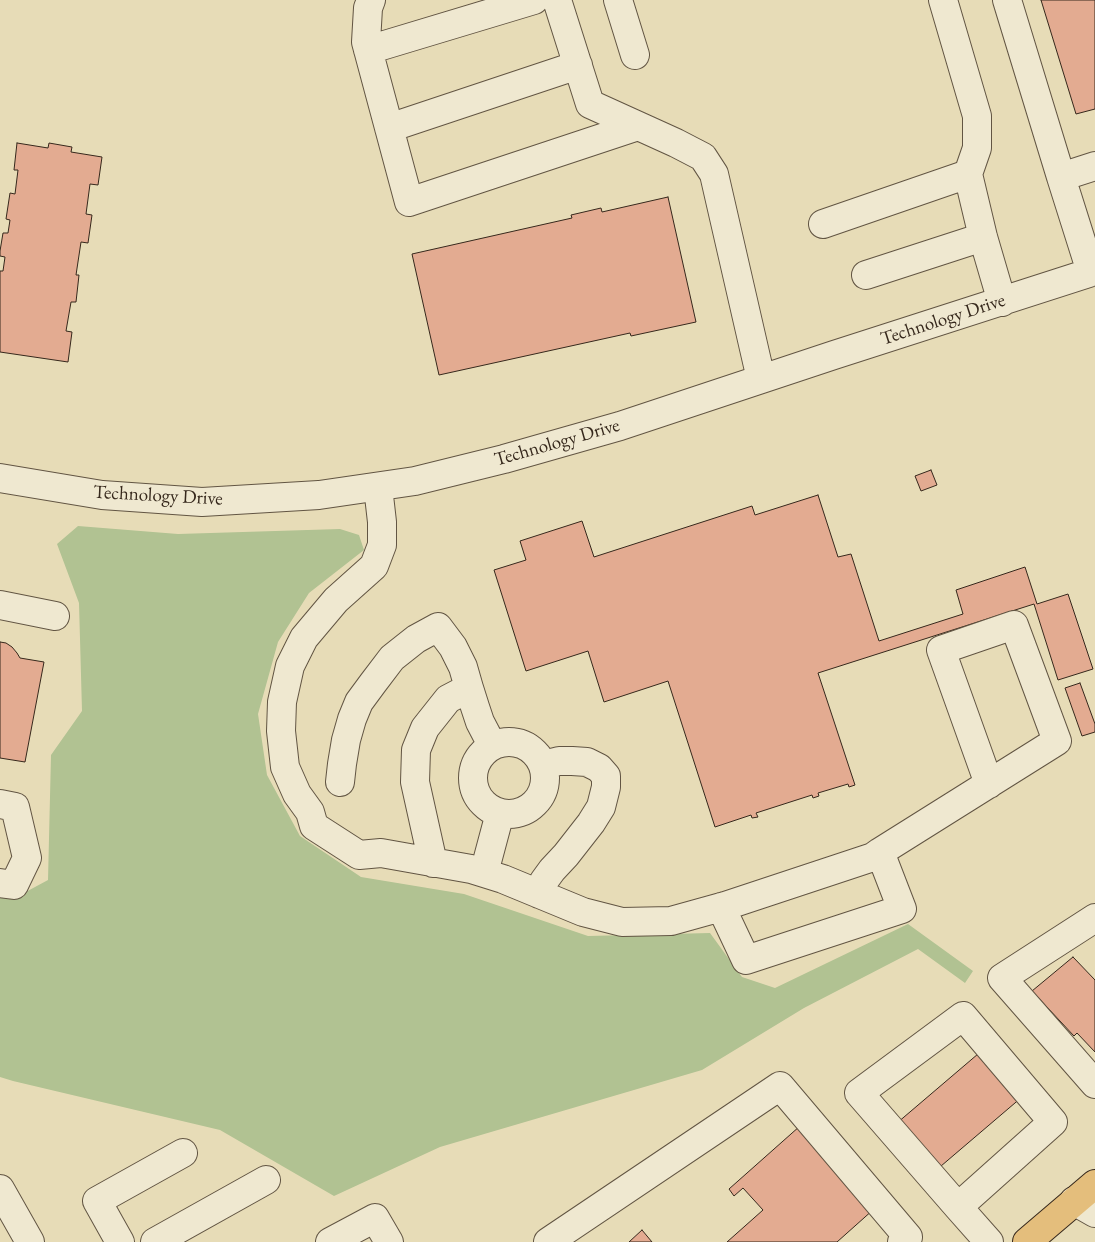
<!DOCTYPE html>
<html>
<head>
<meta charset="utf-8">
<style>
	body { margin:0 }
	canvas { display:block; background:#e7dcb7 }
</style>
</head>
<body>
<canvas width="1095" height="1242"></canvas>
<script>
const c = document.querySelector('canvas').getContext('2d');
c.lineJoin = 'round';
function fillPath(path, color) { c.fillStyle = color; c.fill(path, 'evenodd'); }
const poly = rows => new Path2D(rows.map(r => 'M' + r).join(''));
function strokePath(path, color, width, dash) { c.strokeStyle = color; c.lineWidth = width; c.lineCap = dash ? 'butt' : 'round'; c.setLineDash(dash || []); c.stroke(path); }
function label(font, color, halo, rows, align = 'center') {
  c.font = font + ' "EB Garamond",serif'; c.lineWidth = 4.5; c.setLineDash([]); c.textBaseline = 'middle'; c.strokeStyle = halo; c.fillStyle = color; for (const [text, x, y, turn = 0] of rows) {
    c.save(); c.translate(x, y); c.rotate((+turn || 0) * Math.PI / 180); c.textAlign = isNaN(turn) ? turn : align; if (halo) c.strokeText(text, 0, 0); c.fillText(text, 0, 0); c.restore();
  }
}
const green = poly([
	[78,526,178,534,340,529,359,535,364,550,309,593,278,642,258,714,267,775,300,836,361,877,464,894,588,936,710,933,742,977,775,988,908,924,973,971,965,983,918,949,804,1008,702,1070,440,1147,334,1196,220,1130,13,1081,0,1077,0,892,22,894,48,880,51,755,82,711,79,603,57,544]
]);
const building = poly([
	[1041,0,1095,0,1095,109,1076,114,1041,0],
	[17,143,48,148,49,143,72,147,71,152,102,157,98,185,90,184,86,214,92,215,88,243,81,242,76,275,79,275,76,302,71,302,66,331,72,332,68,362,0,352,0,271,3,271,5,257,0,256,0,251,3,233,8,233,10,220,6,219,10,193,15,194,18,170,14,170,17,143],
	[668,197,696,322,631,336,630,333,439,375,412,254,572,218,571,215,601,208,602,212,668,197],
	[931,470,937,485,921,491,915,476,931,470],
	[818,495,838,557,851,554,879,641,963,614,956,590,1025,567,1037,604,1068,594,1093,669,1058,680,1034,604,818,673,855,785,849,787,848,784,818,793,819,796,813,798,812,795,756,813,758,817,752,818,751,815,715,827,668,681,604,702,588,651,526,671,494,570,526,560,520,541,582,521,594,557,752,506,755,515,818,495],
	[0,642,6,643,12,647,17,653,20,658,44,662,25,762,0,758,0,642],
	[1080,683,1095,724,1095,732,1082,736,1065,688,1080,683],
	[1073,957,1095,980,1095,1052,1077,1033,1074,1036,1032,991,1073,957],
	[985,1048,1022,1097,934,1172,897,1123,985,1048],
	[800,1126,874,1209,837,1242,727,1242,763,1210,743,1188,734,1196,729,1189,800,1126],
	[642,1230,652,1242,629,1242,642,1230]
]);
const minor = poly([
	[371,0,368,8,366,42,409,202,638,126],
	[557,0,590,104,676,143,703,157,714,174,761,379],
	[618,0,635,55],
	[943,0,977,116,977,148,968,174,983,237,1002,302],
	[1007,0,1061,177],
	[368,50,534,0],
	[389,128,578,65],
	[823,224,968,174],
	[1091,272,1061,177,1095,166],
	[866,275,983,237],
	[0,478,102,495,202,502,319,495,415,481,504,459,620,426,834,355,1095,271],
	[378,487,382,522,382,545,374,566,336,600,304,638,290,666,282,702,281,731,285,767,297,794,310,812,314,826,359,855,381,853,471,869,503,879,583,912,622,922,671,921,725,906,873,857,880,852,1057,741,1014,625,941,650,989,784],
	[0,605,55,616],
	[469,688,475,707,480,722,492,745],
	'473 778a36 36 0 1 1 72 0a36 36 0 1 1-72 0Z',
	[340,782,342,764,346,740,352,719,359,702,373,683,392,658,416,639,438,627,453,647,463,667,469,688,448,699,425,728,416,750,415,782,433,863],
	[0,804,15,807,27,858,14,885,0,883],
	[484,873,500,813],
	[539,894,544,881,552,870,566,855,591,823,601,807,606,787,606,776,599,768,587,762,572,761,559,761,543,765],
	[721,907,746,960,902,909,880,852],
	[1095,918,1002,978,1095,1084],
	[0,1189,30,1242],
	[1074,1201,1095,1213],
	[958,1207,1053,1122,963,1016,859,1093,958,1207,989,1242],
	[120,1242,97,1201,183,1153],
	[155,1242,266,1180],
	[330,1242,375,1218,389,1242],
	[548,1242,780,1086,908,1237,902,1242]
]);
const major = poly([
	[1027,1242,1095,1184]
]);
const streetNames = [
	["Technology Drive",943,320,-18],
	["Technology Drive",557,443,-16],
	["Technology Drive",158,496,3]
];
fillPath(green, '#b1c292');
fillPath(building, '#e3ab91');
strokePath(building, '#36281c', 1);
strokePath(minor, '#625543', 30);
strokePath(major, '#36281c', 30);
strokePath(minor, '#efe8d0', 28);
strokePath(major, '#e4be7c', 28);
label('19px', '#36281c', '#efe8d0', streetNames);
</script>
</body>
</html>
